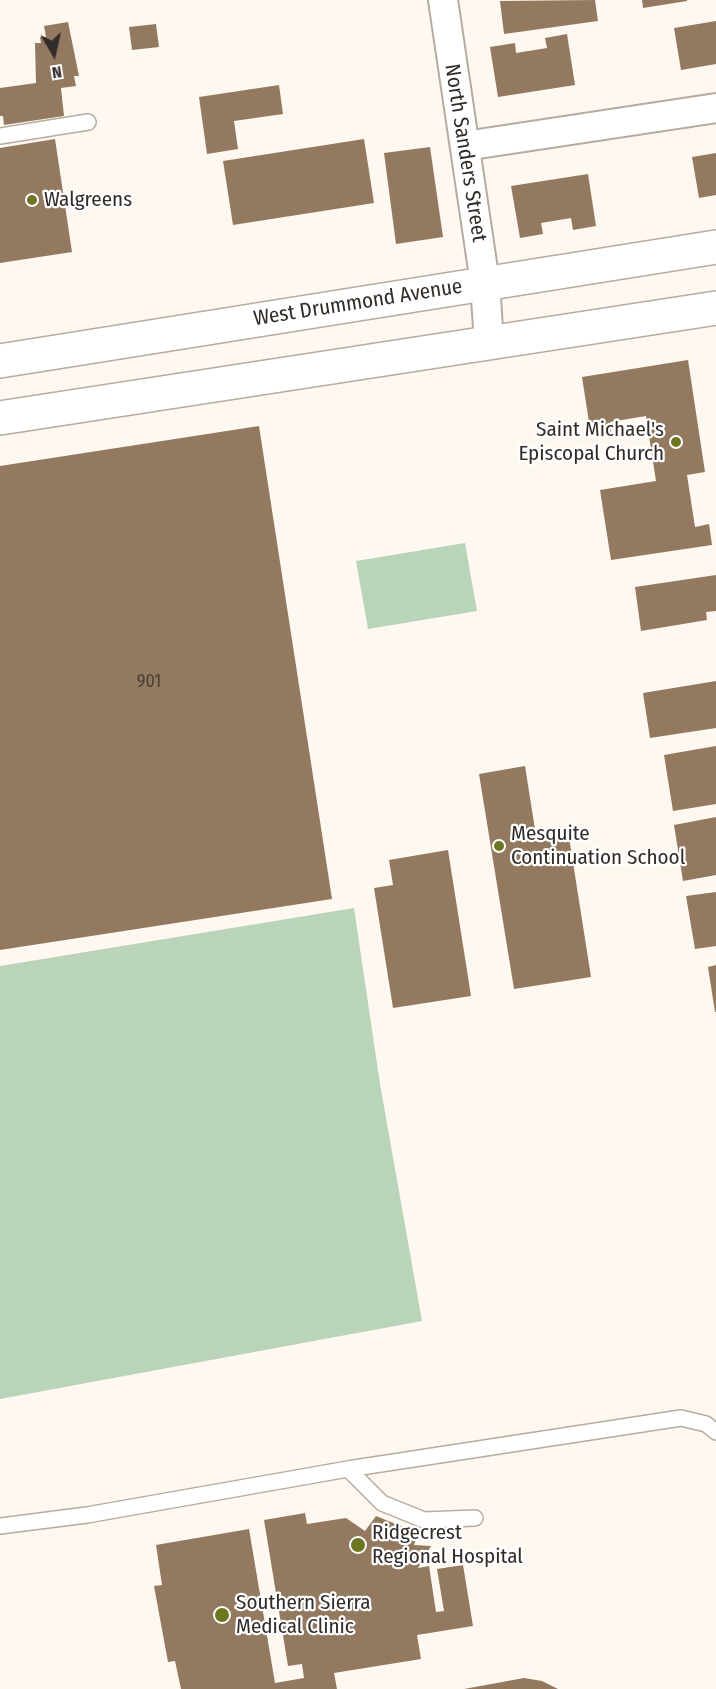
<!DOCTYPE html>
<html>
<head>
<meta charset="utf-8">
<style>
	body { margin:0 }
	#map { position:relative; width:716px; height:1689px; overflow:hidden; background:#fff8f0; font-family:"Fira Sans Condensed",sans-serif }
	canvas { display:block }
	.north { position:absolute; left:24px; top:24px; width:60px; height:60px; -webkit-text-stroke:4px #fff; paint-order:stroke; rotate:171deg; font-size:16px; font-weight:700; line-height:24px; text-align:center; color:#312c28 }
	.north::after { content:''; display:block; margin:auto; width:21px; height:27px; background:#312c28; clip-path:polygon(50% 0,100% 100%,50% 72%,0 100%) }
</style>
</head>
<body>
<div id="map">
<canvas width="716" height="1689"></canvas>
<div class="north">N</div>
</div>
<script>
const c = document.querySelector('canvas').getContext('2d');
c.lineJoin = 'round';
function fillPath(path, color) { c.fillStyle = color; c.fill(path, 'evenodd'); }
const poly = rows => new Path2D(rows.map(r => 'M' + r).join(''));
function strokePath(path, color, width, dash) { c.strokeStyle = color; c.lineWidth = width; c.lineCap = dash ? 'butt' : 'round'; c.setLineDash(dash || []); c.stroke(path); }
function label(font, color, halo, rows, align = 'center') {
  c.font = font + ' "Fira Sans Condensed",sans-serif'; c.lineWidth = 4.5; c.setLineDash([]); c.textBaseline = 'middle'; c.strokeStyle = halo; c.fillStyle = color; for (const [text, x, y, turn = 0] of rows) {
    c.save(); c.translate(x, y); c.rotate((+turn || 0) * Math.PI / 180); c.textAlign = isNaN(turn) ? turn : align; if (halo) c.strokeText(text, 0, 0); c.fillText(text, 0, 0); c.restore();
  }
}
const green = poly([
	[465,543,477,611,368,629,356,561],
	[354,908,380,1084,422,1321,0,1399,0,966]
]);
const building = poly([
	[595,0,598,21,504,34,500,1],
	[642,0,687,0,687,1,643,8],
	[716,21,716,64,681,70,674,28],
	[68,22,79,76,74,76,76,86,61,88,64,116,4,125,3,116,0,116,0,88,36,83,35,43,41,43,40,37,46,37,44,26],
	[156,24,159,47,132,50,129,27],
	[567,34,575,85,498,97,490,47,515,43,516,53,547,48,545,38],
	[279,85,283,114,234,121,238,149,207,154,199,97],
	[55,139,72,252,0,263,0,148],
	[364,139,374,203,233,225,223,161],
	[430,147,443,237,396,244,384,153],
	[716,153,716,195,699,198,692,157],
	[588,174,596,226,573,230,571,218,541,223,543,234,520,238,511,186],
	[688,360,705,472,687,475,695,527,709,524,712,545,611,560,600,490,656,481,646,416,610,422,611,432,591,435,582,377],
	[259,426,332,899,0,950,0,466],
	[716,575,716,611,706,612,707,620,641,631,635,587],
	[716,681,716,728,650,738,643,693],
	[716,746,716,804,673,811,664,755],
	[525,766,537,842,569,837,591,977,514,989,479,774],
	[716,817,716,875,683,881,674,825],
	[448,850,471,996,393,1008,374,888,393,885,389,860],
	[716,892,716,946,695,949,686,896],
	[716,965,716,1012,715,1012,708,967],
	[305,1513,307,1524,346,1518,365,1531,376,1516,418,1533,414,1545,431,1546,418,1568,429,1566,436,1612,444,1611,437,1569,463,1565,473,1626,417,1635,421,1659,334,1673,337,1689,181,1689,175,1661,168,1662,154,1586,162,1585,156,1545,249,1529,275,1683,304,1678,302,1664,288,1666,264,1520],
	[524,1678,542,1681,558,1689,464,1689]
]);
const service = poly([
	[0,136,88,122],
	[348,1469,382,1503,424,1520,475,1518],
	[0,1526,87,1515,348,1469,681,1418,706,1424,716,1432]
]);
const minor = poly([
	[443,0,485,283,489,343],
	[465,146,716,108]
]);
const secondary = poly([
	[0,361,716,247],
	[0,418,716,308]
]);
const markers = [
	[32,200,6,"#6c751f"],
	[676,442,6,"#6c751f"],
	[499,846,6,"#6c751f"],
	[358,1545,8,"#6c751f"],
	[222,1615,8,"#6c751f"]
];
const numberNames = [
	["901",149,682]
];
const streetNames = [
	["North Sanders Street",465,153,81],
	["West Drummond Avenue",358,303,-9]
];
const poiNames = [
	["Walgreens",44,200],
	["Saint Michael's",664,430,"right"],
	["Episcopal Church",664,454,"right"],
	["Mesquite",511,834],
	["Continuation School",511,858],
	["Ridgecrest",372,1533],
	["Regional Hospital",372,1557],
	["Southern Sierra",236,1603],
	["Medical Clinic",236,1627]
];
fillPath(green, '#bad4ba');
fillPath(building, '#937960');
strokePath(service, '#b6ab9f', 18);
strokePath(minor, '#b6ab9f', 32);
strokePath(secondary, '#b6ab9f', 36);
strokePath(service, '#fff', 15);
strokePath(minor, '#fff', 28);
strokePath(secondary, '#fff', 33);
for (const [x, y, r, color] of markers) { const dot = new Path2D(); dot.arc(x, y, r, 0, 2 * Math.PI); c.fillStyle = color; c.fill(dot); strokePath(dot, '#fff', 2); }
label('18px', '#4a3f36', null, numberNames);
label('21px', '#312c28', '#fff', streetNames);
label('21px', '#312c28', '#fff', poiNames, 'left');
</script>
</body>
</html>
